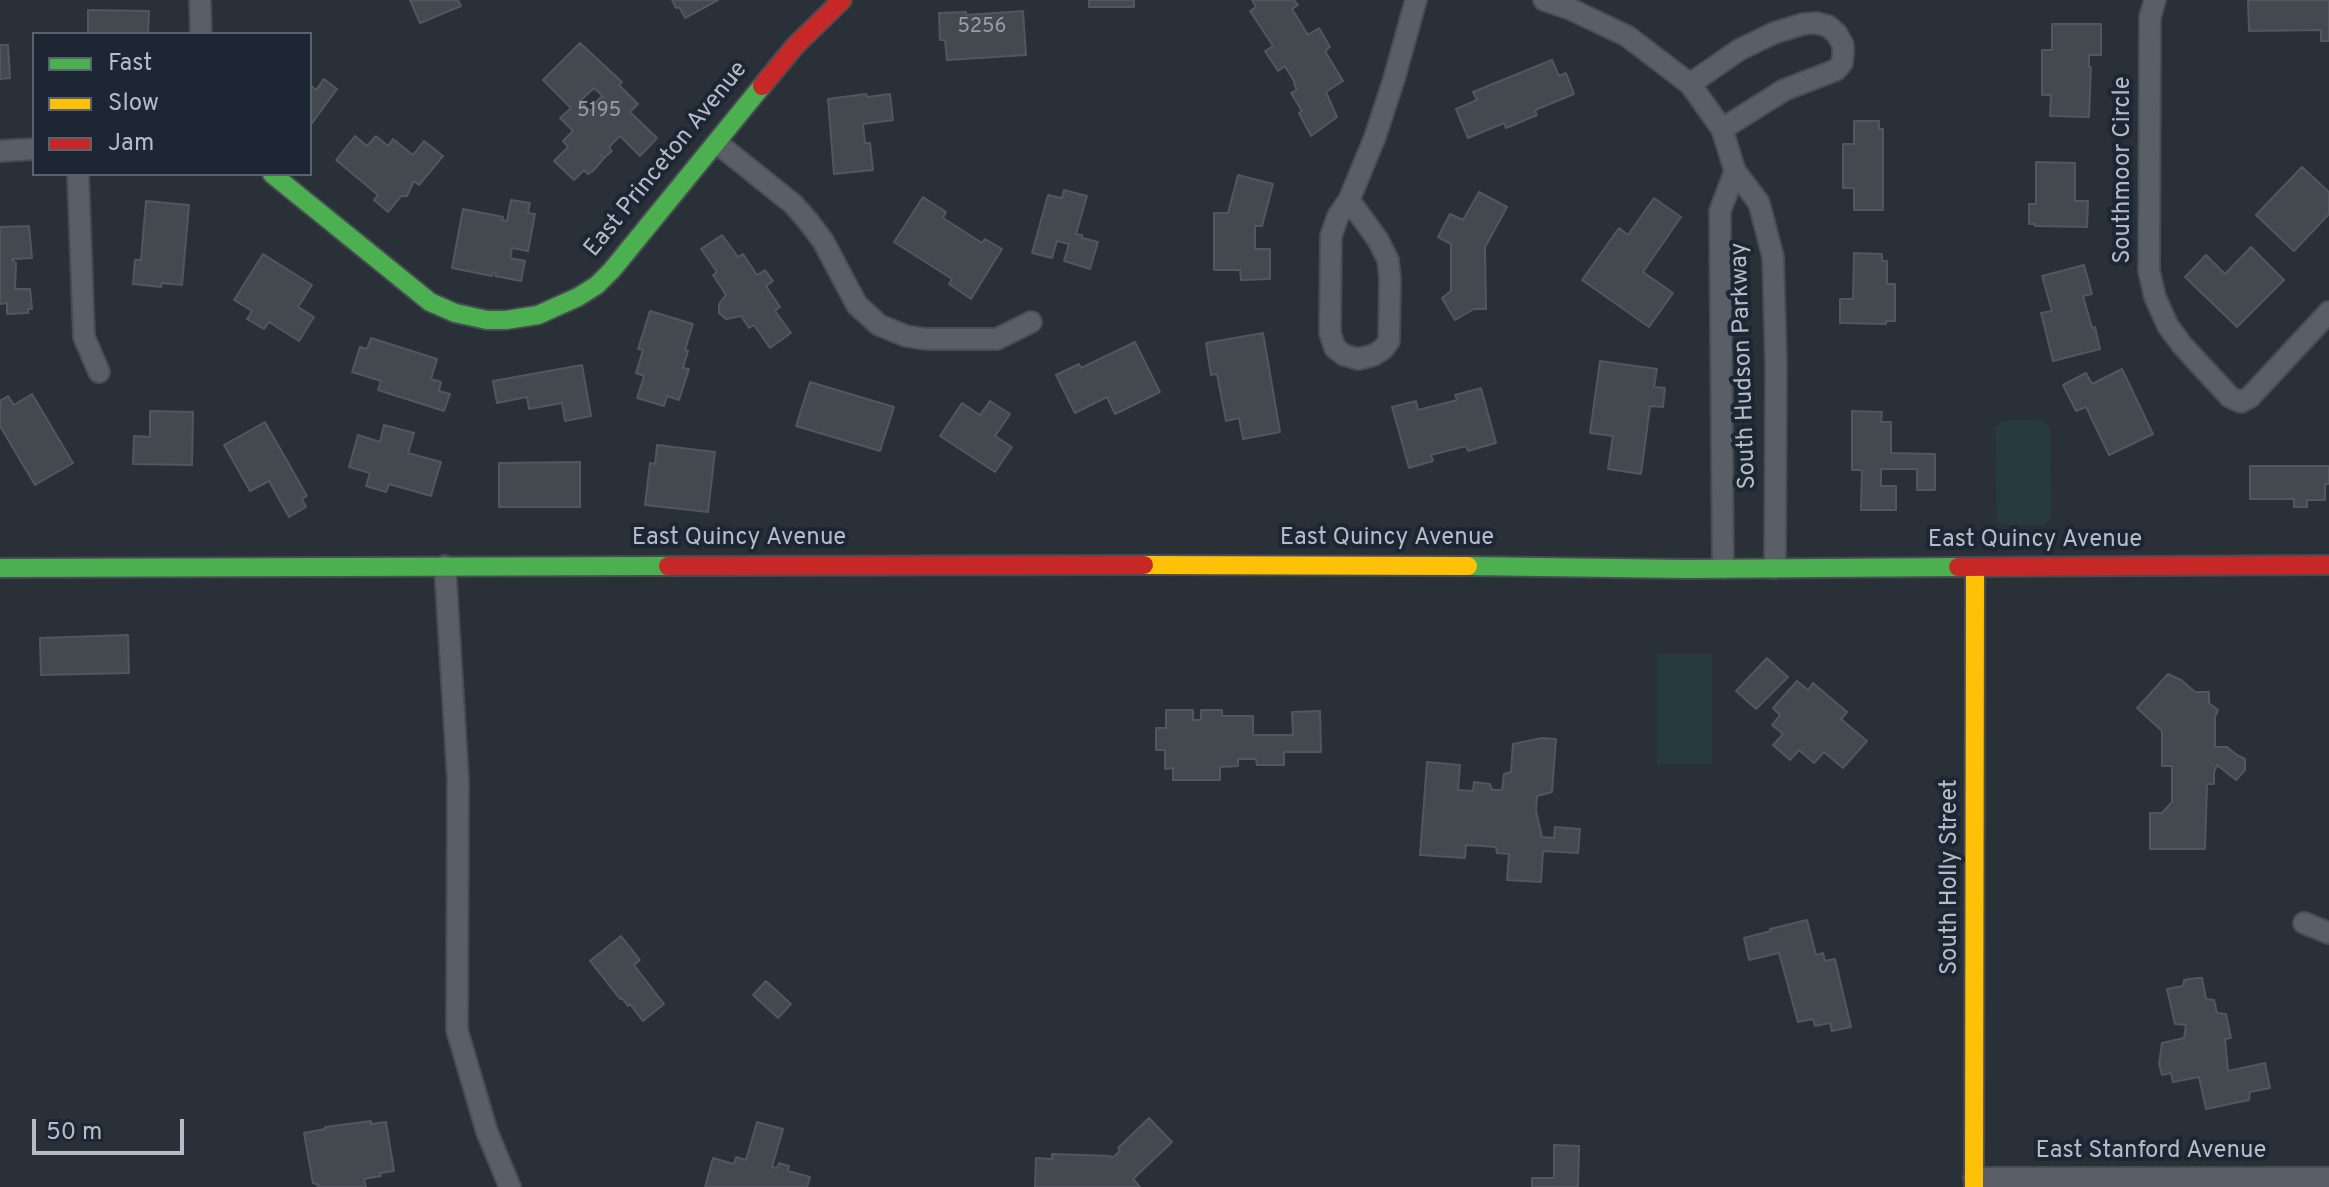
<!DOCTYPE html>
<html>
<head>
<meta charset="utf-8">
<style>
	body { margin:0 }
	#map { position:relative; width:2329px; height:1187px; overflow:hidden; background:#2a3038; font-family:Overpass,sans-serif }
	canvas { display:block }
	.legend { position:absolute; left:32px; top:32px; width:280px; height:144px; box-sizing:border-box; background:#1d2633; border:2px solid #59626f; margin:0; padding:10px 14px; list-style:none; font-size:24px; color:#b4bcc9 }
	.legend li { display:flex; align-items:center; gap:16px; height:40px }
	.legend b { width:40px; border:2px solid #59626f }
	.scale { position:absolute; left:32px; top:1119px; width:152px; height:36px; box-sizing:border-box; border:4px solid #b4bcc9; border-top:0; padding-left:10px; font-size:24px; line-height:28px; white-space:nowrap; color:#b4bcc9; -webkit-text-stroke:6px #1d2633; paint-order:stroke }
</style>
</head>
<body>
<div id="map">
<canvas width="2329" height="1187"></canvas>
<ul class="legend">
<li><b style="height:10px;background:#4caf50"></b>Fast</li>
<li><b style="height:10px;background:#ffc107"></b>Slow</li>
<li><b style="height:10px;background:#c62828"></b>Jam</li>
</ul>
<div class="scale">50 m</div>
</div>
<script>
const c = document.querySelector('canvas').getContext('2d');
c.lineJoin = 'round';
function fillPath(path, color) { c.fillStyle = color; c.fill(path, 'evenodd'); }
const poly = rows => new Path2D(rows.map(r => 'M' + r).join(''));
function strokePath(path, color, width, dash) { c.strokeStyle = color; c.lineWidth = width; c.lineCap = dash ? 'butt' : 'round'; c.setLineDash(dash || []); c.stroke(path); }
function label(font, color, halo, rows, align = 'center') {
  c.font = font + ' Overpass,sans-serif'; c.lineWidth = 8; c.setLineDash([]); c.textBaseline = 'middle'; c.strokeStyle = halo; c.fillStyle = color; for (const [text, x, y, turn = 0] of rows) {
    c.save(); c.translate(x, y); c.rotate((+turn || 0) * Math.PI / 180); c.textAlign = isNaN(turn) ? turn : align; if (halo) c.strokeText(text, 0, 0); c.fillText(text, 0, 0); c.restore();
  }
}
const green = poly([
	[2042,420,2050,428,2051,517,2043,525,2004,525,1997,521,1995,429,2003,421],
	[1657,654,1712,654,1712,764,1657,764]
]);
const building = poly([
	[410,0,458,0,461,6,420,23,410,0],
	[672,0,718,0,685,18,679,7,676,8,672,0],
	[1089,0,1134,0,1134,7,1089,7,1089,0],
	[1252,0,1294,0,1298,5,1292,9,1308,35,1319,28,1330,47,1325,51,1343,81,1326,92,1337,117,1311,136,1299,113,1302,111,1291,93,1297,90,1294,84,1295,83,1285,66,1278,71,1265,51,1273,46,1250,11,1256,7,1252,0],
	[2248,0,2329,0,2329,41,2321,41,2321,30,2249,31,2248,0],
	[88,10,149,11,148,34,88,34,88,10],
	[1023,11,1026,55,947,60,945,40,940,40,939,13,966,12,966,15,1023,11],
	[2052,24,2101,24,2101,55,2089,55,2089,67,2091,67,2089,117,2050,116,2051,95,2042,95,2042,50,2052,50,2052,24],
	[580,43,622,82,619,85,638,104,630,112,657,138,640,156,620,136,609,147,612,151,604,158,601,155,604,158,593,171,588,174,584,170,574,180,554,161,568,147,563,141,573,131,560,118,571,108,543,80,580,43],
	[594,88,604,97,601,97,593,105,595,107,590,111,580,101,594,88],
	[0,45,8,45,10,78,0,79,0,45],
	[1552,60,1559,76,1566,73,1574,94,1535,110,1537,115,1506,128,1504,123,1468,138,1456,109,1477,100,1473,92,1552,60],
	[324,79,337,89,310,126,310,85,316,90,324,79],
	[866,94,867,97,890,94,893,120,863,124,865,143,870,143,873,170,834,174,828,99,866,94],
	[1854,121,1879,121,1879,129,1883,129,1883,210,1854,210,1854,188,1843,188,1843,144,1854,144,1854,121],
	[355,136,367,146,376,136,388,146,393,139,413,155,424,141,443,156,419,185,414,181,407,196,401,196,388,212,374,200,378,195,336,160,355,136],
	[2036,162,2075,163,2075,201,2088,201,2087,227,2035,226,2035,224,2029,224,2029,204,2036,204,2036,162],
	[2302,167,2329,192,2329,214,2294,251,2256,215,2302,167],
	[1238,175,1273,184,1262,226,1255,226,1255,249,1270,249,1270,279,1241,280,1240,270,1214,270,1214,213,1228,213,1238,175],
	[1064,190,1087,196,1076,234,1082,235,1082,238,1098,242,1090,269,1064,261,1069,244,1057,241,1052,258,1032,253,1048,195,1062,198,1064,190],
	[1479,192,1507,207,1485,247,1486,309,1474,309,1455,320,1442,298,1451,291,1451,244,1438,237,1450,214,1463,220,1479,192],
	[923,197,946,212,943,218,982,243,985,239,1002,249,971,299,949,284,952,279,894,242,923,197],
	[1654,198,1681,217,1643,272,1673,293,1649,327,1582,280,1619,228,1628,235,1654,198],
	[511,200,530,203,528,213,535,214,528,251,512,248,510,258,525,261,521,281,495,276,496,273,493,272,492,276,452,268,463,209,503,217,502,220,507,221,511,200],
	[146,201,189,205,182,285,162,283,161,287,133,284,135,260,141,260,146,201],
	[29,226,32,258,12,259,12,260,16,263,15,289,30,289,32,309,28,309,28,313,7,314,7,303,0,304,0,227,29,226],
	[722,235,738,257,743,254,757,275,765,270,773,281,766,286,780,307,775,311,791,333,770,348,754,325,749,328,741,316,726,319,719,313,719,304,726,295,713,275,717,272,701,249,722,235],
	[2251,247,2284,280,2237,327,2185,277,2206,255,2225,274,2251,247],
	[1854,253,1882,254,1882,261,1887,261,1887,284,1895,284,1895,321,1886,321,1886,324,1840,323,1840,299,1853,299,1854,253],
	[263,254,312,285,298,307,314,317,299,341,269,322,264,329,247,319,252,311,234,300,263,254],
	[2084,265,2092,294,2083,296,2092,328,2095,327,2100,349,2053,361,2041,313,2052,311,2042,276,2084,265],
	[650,311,693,324,685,350,688,351,683,368,689,369,679,400,667,396,664,406,637,398,644,376,636,373,643,350,638,349,650,311],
	[1263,333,1280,432,1243,439,1239,418,1226,421,1217,374,1211,375,1206,343,1263,333],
	[371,338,437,359,431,379,441,382,439,391,450,394,444,411,378,390,381,381,352,372,360,347,367,349,371,338],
	[1135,342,1160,392,1115,414,1107,397,1075,413,1056,375,1079,364,1081,368,1135,342],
	[1600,361,1657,369,1654,387,1665,388,1663,407,1650,406,1641,474,1608,469,1613,436,1590,433,1600,361],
	[582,365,591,416,565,421,562,403,529,409,527,397,497,403,493,381,582,365],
	[2122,369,2153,434,2109,455,2086,407,2076,411,2063,385,2086,373,2092,384,2122,369],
	[810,382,894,407,880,451,796,426,810,382],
	[1481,388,1496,443,1468,451,1466,446,1431,455,1433,461,1409,468,1392,407,1416,401,1418,410,1457,400,1455,395,1481,388],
	[32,394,73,463,35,485,0,426,0,401,8,396,14,405,32,394],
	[990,401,1010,414,995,436,1012,447,995,472,940,436,962,403,980,415,990,401],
	[150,411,193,412,192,465,133,464,134,436,150,437,150,411],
	[1852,411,1882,412,1881,422,1891,422,1891,453,1935,454,1935,490,1917,490,1917,469,1881,469,1881,486,1896,486,1896,510,1861,510,1862,470,1852,470,1852,411],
	[265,422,307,496,302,499,306,507,289,517,269,481,250,491,224,445,265,422],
	[384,425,414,433,408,453,441,462,431,496,389,484,386,492,366,486,370,473,349,467,358,435,380,442,384,425],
	[657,445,715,452,708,512,645,505,650,463,655,464,657,445],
	[580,462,580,507,499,507,499,463,580,462],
	[2250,466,2329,466,2329,484,2325,484,2325,500,2307,500,2307,507,2294,507,2294,499,2250,499,2250,466],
	[128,635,129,673,41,675,40,638,128,635],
	[1767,658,1788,677,1756,709,1736,691,1767,658],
	[2168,674,2181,680,2195,692,2209,692,2209,703,2218,710,2215,717,2215,747,2227,747,2237,755,2245,759,2245,770,2236,780,2217,765,2214,772,2214,784,2207,784,2205,849,2150,849,2150,813,2162,813,2172,802,2172,766,2162,766,2162,731,2137,708,2168,674],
	[1797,681,1808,690,1813,683,1847,712,1841,719,1867,741,1843,768,1824,752,1814,763,1799,750,1790,760,1773,745,1783,734,1772,725,1780,715,1773,708,1797,681],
	[1166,710,1193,710,1193,720,1201,720,1201,710,1222,710,1222,716,1253,716,1253,735,1293,735,1292,712,1320,711,1321,752,1284,752,1284,765,1257,765,1256,759,1238,759,1238,766,1220,767,1220,780,1173,780,1173,768,1165,769,1165,750,1156,750,1156,728,1166,728,1166,710],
	[1542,738,1556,739,1552,792,1537,796,1536,811,1542,837,1554,838,1555,827,1580,829,1578,853,1543,851,1541,882,1507,880,1509,854,1497,853,1496,847,1466,845,1465,858,1420,855,1427,762,1460,765,1458,790,1473,791,1474,782,1490,784,1492,790,1502,790,1504,774,1511,772,1513,744,1542,738],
	[1807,920,1816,955,1823,953,1825,961,1835,959,1851,1027,1832,1031,1830,1023,1815,1026,1813,1019,1798,1022,1779,953,1749,960,1744,938,1771,931,1770,929,1807,920],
	[621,936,640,960,634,965,664,1004,643,1021,630,1004,628,1006,622,998,620,999,590,961,621,936],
	[2197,978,2202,978,2206,999,2214,1000,2217,1013,2226,1014,2231,1038,2225,1039,2228,1071,2265,1063,2270,1088,2250,1092,2249,1100,2206,1109,2199,1077,2173,1082,2171,1073,2162,1075,2159,1064,2162,1043,2184,1038,2186,1025,2175,1024,2167,989,2183,986,2184,980,2197,978],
	[766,981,791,1004,778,1018,753,995,766,981],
	[1149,1118,1172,1142,1133,1179,1140,1187,1035,1187,1036,1158,1052,1159,1052,1154,1110,1156,1112,1158,1120,1151,1118,1148,1149,1118],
	[371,1121,371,1124,386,1122,394,1171,380,1173,381,1176,364,1179,366,1187,317,1187,319,1185,313,1183,304,1133,325,1129,325,1127,371,1121],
	[757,1122,783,1129,772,1167,777,1168,779,1163,789,1166,788,1171,810,1177,807,1187,705,1187,713,1158,734,1164,736,1157,746,1160,757,1122],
	[1554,1145,1579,1146,1578,1187,1532,1187,1532,1178,1554,1178,1554,1145]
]);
const street = poly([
	[200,0,201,34],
	[1544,0,1570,9,1627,36,1690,84,1722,129,1735,171,1759,203,1773,257,1776,364,1775,568],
	[2155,0,2150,17,2149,271,2155,297,2168,326,2182,345,2230,397,2241,402,2250,397,2329,312],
	[1690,84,1739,50,1774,33,1803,24,1816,23,1828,26,1837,34,1843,45,1843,55,1842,63,1836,70,1784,90,1722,129],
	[717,143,793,204,808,221,823,241,857,305,879,325,906,336,926,339,997,339,1031,322],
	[0,151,34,149],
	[78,174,84,337,99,372],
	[1349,200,1378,240,1388,260,1390,279,1389,341,1383,349,1374,355,1358,359,1344,355,1335,348,1330,333,1331,236,1338,216,1349,200,1375,137,1394,79,1416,0],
	[445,566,458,780,457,1030,487,1132,510,1187],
	[1723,568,1720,211,1735,171],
	[2304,923,2329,933],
	[1974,1178,2329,1178]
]);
const fast = poly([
	[272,174,430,302,455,313,487,320,506,320,538,315,578,297,597,285,612,270,762,86],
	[1468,566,1687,569,1958,567],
	[0,568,668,566]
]);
const slow = poly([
	[1144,565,1468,566],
	[1974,1187,1975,568]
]);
const jam = poly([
	[762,86,795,46,842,0],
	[668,566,1144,565],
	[1958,567,2329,565]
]);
const numberNames = [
	["5256",982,28],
	["5195",599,112]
];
const streetNames = [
	["East Princeton Avenue",667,160,-51],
	["Southmoor Circle",2124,170,-90],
	["South Hudson Parkway",1745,366,-92],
	["East Quincy Avenue",739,539],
	["East Quincy Avenue",1387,539],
	["East Quincy Avenue",2035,541],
	["South Holly Street",1951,877,-90],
	["East Stanford Avenue",2151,1152]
];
fillPath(green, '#273a3e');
fillPath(building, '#444950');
strokePath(building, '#52575f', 2);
strokePath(street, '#484c53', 24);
strokePath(fast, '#484c53', 22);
strokePath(slow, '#484c53', 22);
strokePath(jam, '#484c53', 22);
strokePath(street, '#5a5e66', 20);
strokePath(fast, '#4caf50', 18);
strokePath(slow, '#ffc107', 18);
strokePath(jam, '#c62828', 18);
label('20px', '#989fab', null, numberNames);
label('24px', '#b4bcc9', '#1d2633', streetNames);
</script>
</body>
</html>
